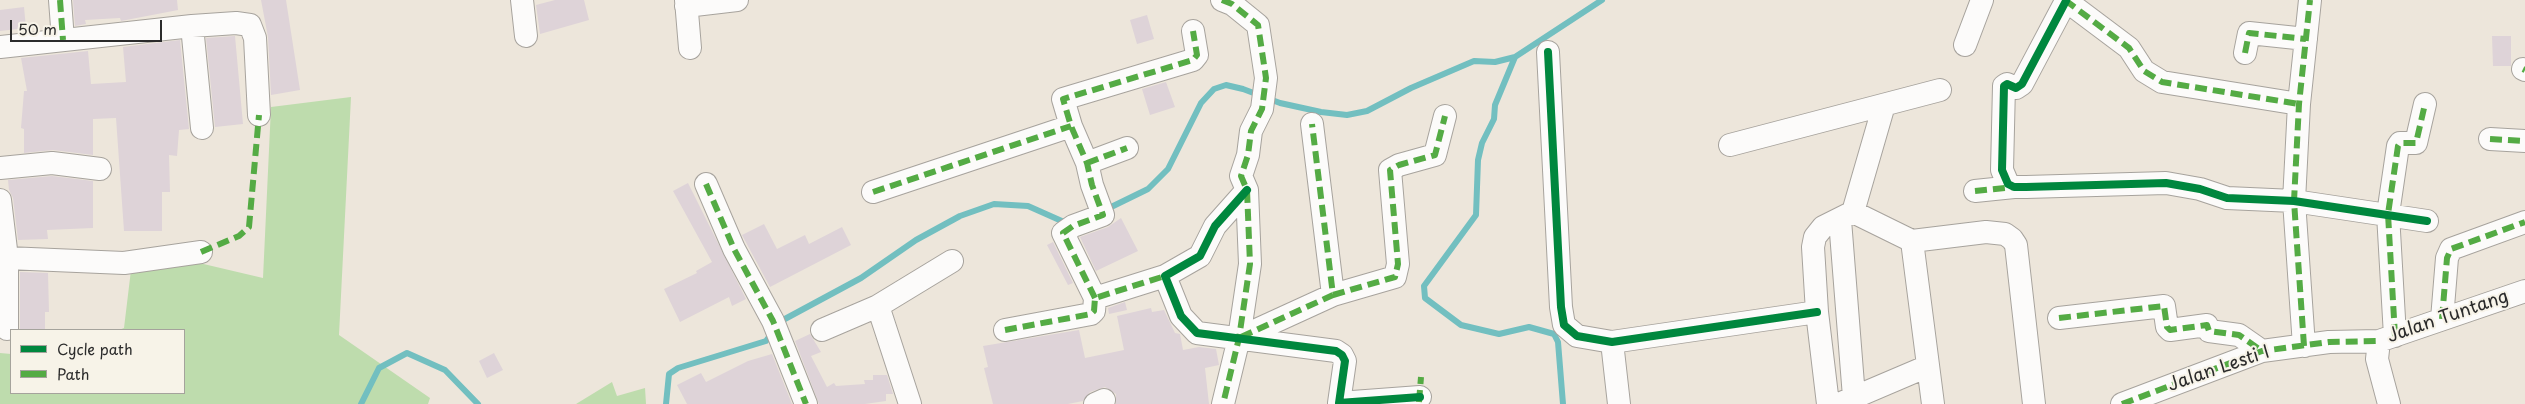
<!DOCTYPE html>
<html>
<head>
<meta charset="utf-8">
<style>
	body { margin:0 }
	#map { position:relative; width:2525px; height:404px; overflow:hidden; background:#ede6db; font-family:"Playpen Sans",sans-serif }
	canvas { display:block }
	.legend { position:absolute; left:10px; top:329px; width:175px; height:65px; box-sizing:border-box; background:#f7f3e8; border:1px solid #a5a39c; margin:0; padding:6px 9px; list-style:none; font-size:15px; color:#2b2b2b }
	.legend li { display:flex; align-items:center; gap:10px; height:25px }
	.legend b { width:25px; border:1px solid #a5a39c }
	.scale { position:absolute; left:10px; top:20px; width:152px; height:22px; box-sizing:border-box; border:2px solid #2b2b2b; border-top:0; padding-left:6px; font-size:15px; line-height:18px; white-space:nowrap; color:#2b2b2b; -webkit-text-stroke:4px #f7f3e8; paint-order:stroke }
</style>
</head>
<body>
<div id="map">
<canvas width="2525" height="404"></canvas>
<ul class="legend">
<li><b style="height:6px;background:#00873e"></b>Cycle path</li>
<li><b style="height:6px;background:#54ab44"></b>Path</li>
</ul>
<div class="scale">50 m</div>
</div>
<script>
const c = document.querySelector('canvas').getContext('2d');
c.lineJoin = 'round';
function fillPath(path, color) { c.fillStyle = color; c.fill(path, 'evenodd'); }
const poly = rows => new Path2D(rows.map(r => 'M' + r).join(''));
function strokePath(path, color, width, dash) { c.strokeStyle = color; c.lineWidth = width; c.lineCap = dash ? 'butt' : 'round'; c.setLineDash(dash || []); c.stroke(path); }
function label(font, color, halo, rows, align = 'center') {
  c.font = font + ' "Playpen Sans",sans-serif'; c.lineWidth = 4; c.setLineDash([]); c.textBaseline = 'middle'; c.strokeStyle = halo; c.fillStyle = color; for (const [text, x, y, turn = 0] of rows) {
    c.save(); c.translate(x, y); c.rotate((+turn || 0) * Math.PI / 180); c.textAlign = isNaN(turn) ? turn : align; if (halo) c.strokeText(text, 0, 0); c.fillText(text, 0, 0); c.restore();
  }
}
const green = poly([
	[351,97,339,335,430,398,428,404,0,404,0,353,11,354,11,393,184,393,184,330,119,330,124,328,131,270,195,262,263,278,271,107],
	[612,382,617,396,645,388,646,404,576,404]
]);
const stream = poly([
	[1515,57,1495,105,1494,119,1482,143,1478,160,1476,215,1424,286,1425,298,1461,325,1499,334,1529,327,1554,334,1558,342,1563,404],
	[1105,210,1148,189,1168,169,1201,103,1214,89,1226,85,1243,89,1280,103,1321,112,1347,115,1367,111,1411,88,1474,61,1495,62,1515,57,1602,0],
	[779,325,783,320,861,278,916,240,960,216,994,204,1028,206,1064,222,1067,221],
	[361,404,379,368,407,353,445,370,478,404],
	[666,404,669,374,678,368,766,341,772,333]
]);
const building = poly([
	[73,0,177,0,178,10,121,21,120,18,85,20,86,24,75,26],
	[261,0,286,0,300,90,271,95,268,37],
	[555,0,584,0,589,20,540,34,536,5],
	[24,7,26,28,0,31,0,10],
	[1147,15,1154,39,1137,44,1130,20],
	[235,36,243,124,215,127,206,38],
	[2492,36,2511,36,2511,66,2493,66],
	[180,40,189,129,179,130,177,156,169,155,170,192,162,192,162,231,124,231,116,118,93,119,93,155,53,150,24,153,24,129,21,128,24,91,27,91,21,58,88,51,91,84,126,82,123,47],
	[1166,82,1175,107,1150,115,1142,89],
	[52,176,93,181,93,228,47,230,48,239,18,240,13,198,9,190,8,180],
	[688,183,746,299,732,306,729,297,680,322,664,289,697,273,696,271,712,262,673,191],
	[1121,218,1138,251,1096,271,1080,237,1108,227],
	[764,224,777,249,805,235,809,244,842,227,851,245,770,287,742,235],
	[1053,242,1073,283,1068,285,1047,245],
	[20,272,48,273,49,312,45,312,45,330,20,330],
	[1125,302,1127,310,1109,314,1108,308],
	[1151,308,1152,312,1164,310,1175,333,1180,334,1183,350,1199,347,1216,349,1219,365,1205,368,1209,404,1116,404,1116,394,1105,387,1090,392,1083,401,1068,404,993,404,984,368,988,367,983,346,1079,330,1085,358,1124,350,1117,316],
	[810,334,821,352,811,356,827,387,834,383,836,386,865,384,864,380,873,380,873,375,887,375,893,394,886,394,886,401,865,404,819,404,795,341],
	[494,353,503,370,487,378,479,361],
	[772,354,792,404,687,404,677,385,701,373,706,382,748,361]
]);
const minor = poly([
	[60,0,63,40],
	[522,0,526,36],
	[686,0,690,48],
	[1222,0,1232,4,1258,25,1266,78,1262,109,1251,131,1248,155,1241,176,1247,190,1250,264,1239,338,1223,404],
	[2065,0,2129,48,2144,71,2162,82,2299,104],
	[2066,1,2022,84,2016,88,2007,84,2004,86,2002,170,2008,184,2014,187,2026,187,2166,183,2200,189,2227,198,2294,201,2427,221],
	[686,6,737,0],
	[192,26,202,128],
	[1965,45,1982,0],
	[0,47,192,26,236,23,250,25,255,38,259,115],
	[1548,52,1561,307,1564,325,1577,336,1612,342,1817,312],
	[2245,53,2249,33,2306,39],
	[2523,69,2525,70],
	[2490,139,2525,141],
	[1730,145,1940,90],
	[1087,163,1127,148],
	[0,168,52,163,100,169],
	[706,184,734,249,773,321,806,404],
	[1247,190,1215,226,1200,256,1165,276,1181,316,1197,333,1336,351,1342,355,1345,361,1339,403,1420,397],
	[1975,191,2014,187],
	[873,192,1071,126],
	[0,200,7,258,7,329],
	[1853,212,1912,241,1986,232,2005,234,2012,239,2016,245,2034,404],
	[1840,220,1854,397],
	[1912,241,1933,404],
	[7,258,124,263,201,252],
	[1333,295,1395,277,1398,264,1390,170,1399,165,1435,155,1445,116],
	[1095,298,1063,233,1073,226,1103,215,1092,185,1087,163,1071,126,1063,99,1193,60,1197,55,1193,31],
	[878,306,952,261],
	[2059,318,2164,306,2167,327,2170,330,2207,325,2209,331,2239,335,2262,351],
	[2442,319,2447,258,2451,249,2525,222],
	[822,330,878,306,910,404],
	[1005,330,1091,314,1094,311,1095,298,1165,276],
	[2395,336,2388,214,2398,146,2400,143,2416,143,2425,104],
	[1239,338,1333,295,1312,124],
	[1612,342,1619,404],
	[2304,346,2294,201,2299,104,2310,0],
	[1841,403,1928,366],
	[1095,404,1104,400],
	[1828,404,1817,312,1813,247,1815,237,1823,227,1853,212,1884,105],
	[2122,404,2262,351,2329,342,2379,341],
	[2389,404,2377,359,2379,341,2525,291]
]);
const quiet = poly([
	[60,0,63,40],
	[1222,0,1232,4,1258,25,1266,78,1262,109,1251,131,1248,155,1241,176,1247,190,1250,264,1239,338,1223,404],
	[2065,0,2129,48,2144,71,2162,82,2299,104],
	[2245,53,2249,33,2306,39],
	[2523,69,2525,70],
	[2490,139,2525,141],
	[1087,163,1127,148],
	[706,184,734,249,773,321,806,404],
	[1975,191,2014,187],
	[873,192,1071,126],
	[201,252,239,236,249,227,259,115],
	[1333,295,1395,277,1398,264,1390,170,1399,165,1435,155,1445,116],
	[1095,298,1063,233,1073,226,1103,215,1092,185,1087,163,1071,126,1063,99,1193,60,1197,55,1193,31],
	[2059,318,2164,306,2167,327,2170,330,2207,325,2209,331,2239,335,2262,351],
	[2442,319,2447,258,2451,249,2525,222],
	[1005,330,1091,314,1094,311,1095,298,1165,276],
	[2395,336,2388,214,2398,146,2400,143,2416,143,2425,104],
	[1241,337,1333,295,1312,124],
	[2304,346,2294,201,2299,104,2310,0],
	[1419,402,1421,377],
	[2122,404,2262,351,2329,342,2379,341]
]);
const cycleway = poly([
	[2066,1,2022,84,2016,88,2007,84,2004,86,2002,170,2008,184,2014,187,2026,187,2166,183,2200,189,2227,198,2294,201,2427,221],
	[1548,52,1561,307,1564,325,1577,336,1612,342,1817,312],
	[1247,190,1215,226,1200,256,1165,276,1181,316,1197,333,1336,351,1342,355,1345,361,1339,403,1420,397]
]);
const streetNames = [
	["Jalan Tuntang",2448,317,-19],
	["Jalan Lesti I",2219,369,-19]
];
fillPath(green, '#bedcad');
strokePath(stream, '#72bfc0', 6);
fillPath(building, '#ded3d8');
strokePath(minor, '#a7a39d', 24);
strokePath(minor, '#fcfbfa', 22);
strokePath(quiet, '#54ab44', 6, [12, 6]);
strokePath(cycleway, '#00873e', 8);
label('18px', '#2b2b2b', '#f7f3e8', streetNames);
</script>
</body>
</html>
